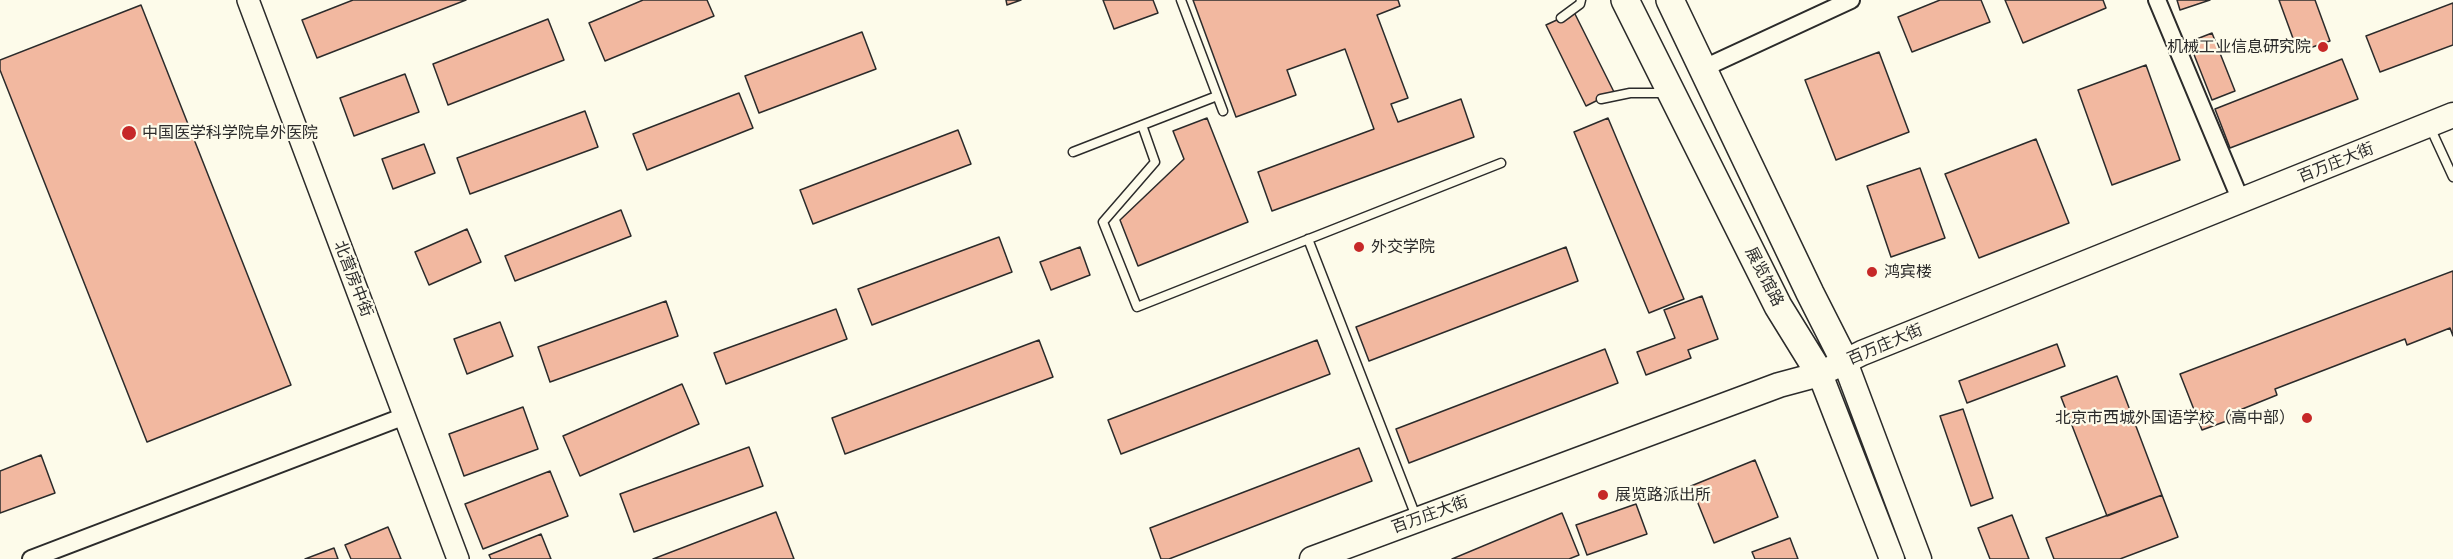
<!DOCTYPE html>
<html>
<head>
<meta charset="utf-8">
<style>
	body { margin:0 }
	canvas { display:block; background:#fdfbea }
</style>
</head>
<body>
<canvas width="2453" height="559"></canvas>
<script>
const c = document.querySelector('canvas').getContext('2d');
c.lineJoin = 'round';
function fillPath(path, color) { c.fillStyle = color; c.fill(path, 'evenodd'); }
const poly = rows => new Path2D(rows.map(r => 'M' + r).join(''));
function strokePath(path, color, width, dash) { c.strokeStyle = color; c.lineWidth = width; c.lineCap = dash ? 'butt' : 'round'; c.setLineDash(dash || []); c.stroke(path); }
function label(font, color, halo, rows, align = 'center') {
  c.font = font + ' "IBM Plex Sans","Noto Sans SC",sans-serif'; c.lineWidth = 4.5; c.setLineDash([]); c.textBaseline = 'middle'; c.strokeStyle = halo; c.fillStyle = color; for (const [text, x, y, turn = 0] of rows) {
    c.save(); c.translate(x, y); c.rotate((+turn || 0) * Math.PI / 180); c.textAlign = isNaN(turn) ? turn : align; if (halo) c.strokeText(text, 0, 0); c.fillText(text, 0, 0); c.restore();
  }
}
const building = poly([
	[353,0,466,0,317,58,302,20,353,0],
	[643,0,707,0,714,16,605,61,589,23,643,0],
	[1006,0,1021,0,1007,5,1006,0],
	[1103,0,1153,0,1158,13,1114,29,1103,0],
	[1193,0,1398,0,1400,6,1377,15,1408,98,1391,104,1398,122,1461,99,1474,137,1272,211,1258,172,1374,129,1345,49,1287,70,1296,95,1236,117,1193,0],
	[1940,0,1981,0,1990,22,1912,52,1898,17,1940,0],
	[2005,0,2103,0,2106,8,2023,43,2005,0],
	[2177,0,2210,0,2180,10,2177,0],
	[2279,0,2315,0,2330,41,2298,52,2279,0],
	[2453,3,2453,45,2380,72,2366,36,2453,3],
	[141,5,291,385,147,442,0,70,0,60,141,5],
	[1574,12,1614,92,1586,106,1546,25,1574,12],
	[548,19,564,60,448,105,433,64,548,19],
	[862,32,876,69,759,113,745,76,862,32],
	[2212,33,2235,91,2212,100,2189,42,2212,33],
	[1879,52,1909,132,1836,160,1805,80,1879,52],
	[2342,59,2358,99,2230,148,2215,109,2342,59],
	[2146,65,2180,160,2112,185,2078,90,2146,65],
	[405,74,419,112,354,136,340,98,405,74],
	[739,93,753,128,647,170,633,134,739,93],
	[585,111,598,147,470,194,457,158,585,111],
	[1207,118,1248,222,1138,266,1120,220,1184,159,1173,131,1207,118],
	[1608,118,1684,299,1649,313,1574,132,1608,118],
	[958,130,971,164,813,224,800,190,958,130],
	[2036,139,2069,223,1979,258,1945,174,2036,139],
	[424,144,435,173,393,189,382,159,424,144],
	[1920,168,1945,238,1891,257,1867,186,1920,168],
	[621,210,631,236,515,281,505,256,621,210],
	[467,229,481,262,429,285,415,252,467,229],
	[999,237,1012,272,872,325,858,289,999,237],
	[1080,247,1090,275,1051,290,1040,262,1080,247],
	[1566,247,1578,281,1369,361,1356,327,1566,247],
	[2453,271,2453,336,2450,328,2407,345,2405,339,2275,389,2277,395,2230,414,2232,419,2202,430,2180,374,2453,271],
	[1702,296,1718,339,1688,350,1691,358,1646,375,1637,352,1675,338,1664,310,1702,296],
	[666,301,678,336,550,382,538,347,666,301],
	[836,309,847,339,726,384,714,353,836,309],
	[500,322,513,356,467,374,454,339,500,322],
	[1039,340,1053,377,845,454,832,418,1039,340],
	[1317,340,1330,374,1121,454,1108,420,1317,340],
	[2057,344,2065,366,1967,403,1959,381,2057,344],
	[1605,349,1618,383,1409,463,1396,429,1605,349],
	[2117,376,2162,495,2107,516,2061,397,2117,376],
	[682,384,699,424,580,476,563,436,682,384],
	[523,407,538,449,464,476,449,434,523,407],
	[1963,409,1993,498,1971,506,1940,416,1963,409],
	[749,447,763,486,634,532,620,494,749,447],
	[1359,448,1372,481,1169,559,1161,559,1150,528,1359,448],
	[41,455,55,493,0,513,0,471,41,455],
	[1755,460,1778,517,1714,543,1691,486,1755,460],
	[550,471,568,516,483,549,465,504,550,471],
	[2162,495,2178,537,2120,559,2054,559,2046,538,2162,495],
	[1636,504,1647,534,1587,555,1576,525,1636,504],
	[776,512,794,559,653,559,776,512],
	[1562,513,1579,555,1569,559,1452,559,1562,513],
	[2012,515,2029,559,1990,559,1978,528,2012,515],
	[388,527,401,559,351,559,345,545,388,527],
	[541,534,551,559,491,559,489,555,541,534],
	[1790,538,1798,559,1755,559,1752,552,1790,538],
	[334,548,338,559,305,559,334,548]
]);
const service = poly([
	[1181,0,1223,111],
	[1561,18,1580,4,1581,0],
	[1601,99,1630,93,1666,93],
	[1142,125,1155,162,1103,222,1137,307,1501,163],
	[2429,125,2453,177],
	[1073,152,1217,96],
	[1308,239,1417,519]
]);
const minor = poly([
	[2157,0,2241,201],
	[1704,68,1851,0],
	[31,559,405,416]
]);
const tertiary = poly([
	[248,0,458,559]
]);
const secondary = poly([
	[1845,362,1919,559],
	[1820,374,1892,559],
	[1312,559,1779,385,1820,374,1862,353,2453,115]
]);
const primary = poly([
	[1625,0,1778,306,1820,374],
	[1670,0,1810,293,1845,362]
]);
const markers = [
	[2323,47,6,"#c62828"],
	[129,133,8,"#c62828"],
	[1359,247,6,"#c62828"],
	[1872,272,6,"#c62828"],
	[2307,418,6,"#c62828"],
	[1603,495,6,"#c62828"]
];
const poiNames = [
	["机械工业信息研究院",2311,47,"right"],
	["中国医学科学院阜外医院",142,133],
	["外交学院",1371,247],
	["鸿宾楼",1884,272],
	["北京市西城外国语学校（高中部）",2295,418,"right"],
	["展览路派出所",1615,495]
];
const streetNames = [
	["百万庄大街",2336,163,-22],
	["展览馆路",1764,277,63],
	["北营房中街",353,279,69],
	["百万庄大街",1885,345,-23],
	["百万庄大街",1430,515,-20]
];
fillPath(building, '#f2b8a0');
strokePath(building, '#2b2b2b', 1.5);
strokePath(service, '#2b2b2b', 11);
strokePath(minor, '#2b2b2b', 20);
strokePath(tertiary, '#2b2b2b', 24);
strokePath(secondary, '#2b2b2b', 27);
strokePath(primary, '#2b2b2b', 30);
strokePath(service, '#fdfbea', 8);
strokePath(minor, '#fdfbea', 16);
strokePath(tertiary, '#fdfbea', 21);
strokePath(secondary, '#fdfbea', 24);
strokePath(primary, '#fdfbea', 27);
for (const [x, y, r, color] of markers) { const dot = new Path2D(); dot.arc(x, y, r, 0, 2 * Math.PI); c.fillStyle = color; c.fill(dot); strokePath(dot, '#fdfbea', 2); }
label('16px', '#2b2b2b', '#fdfbea', poiNames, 'left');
label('16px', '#2b2b2b', '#fdfbea', streetNames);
</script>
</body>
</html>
